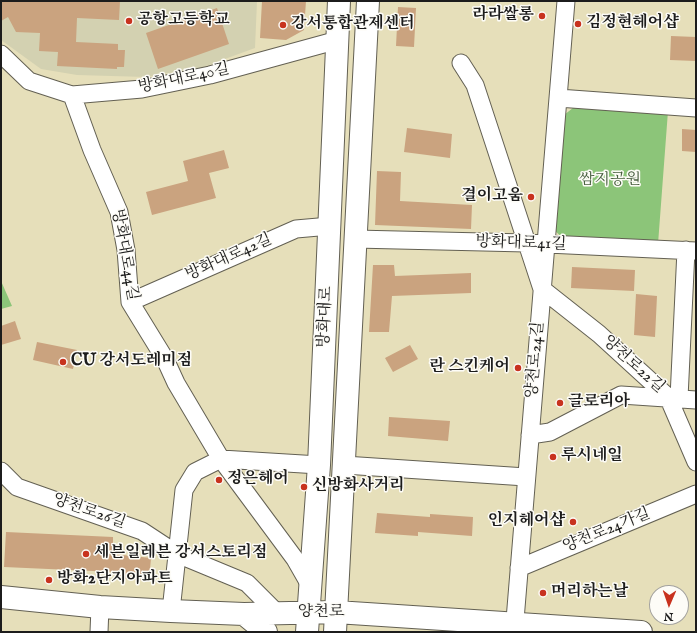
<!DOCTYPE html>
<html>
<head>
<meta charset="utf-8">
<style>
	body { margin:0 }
	#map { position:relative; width:697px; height:633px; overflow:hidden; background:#e6dfba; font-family:"IM FELL English",serif }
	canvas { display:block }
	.frame { position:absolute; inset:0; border:2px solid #1c1c1c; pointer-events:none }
	.north { position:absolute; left:649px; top:585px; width:40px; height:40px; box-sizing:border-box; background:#fdfcf7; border:1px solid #a3a29f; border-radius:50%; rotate:182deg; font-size:11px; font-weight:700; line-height:16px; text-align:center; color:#1c1c1c }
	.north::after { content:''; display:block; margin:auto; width:14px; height:18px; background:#c8321e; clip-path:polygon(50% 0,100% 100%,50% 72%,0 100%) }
</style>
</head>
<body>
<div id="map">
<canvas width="697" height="633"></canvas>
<div class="frame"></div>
<div class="north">N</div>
</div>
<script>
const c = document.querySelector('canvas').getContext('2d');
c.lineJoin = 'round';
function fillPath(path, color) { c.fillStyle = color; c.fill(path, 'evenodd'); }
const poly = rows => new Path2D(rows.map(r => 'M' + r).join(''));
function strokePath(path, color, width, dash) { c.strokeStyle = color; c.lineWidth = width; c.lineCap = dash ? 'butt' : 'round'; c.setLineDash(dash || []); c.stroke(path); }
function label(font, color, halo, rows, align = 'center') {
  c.font = font + ' "IM FELL English","Noto Serif KR",serif'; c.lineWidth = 3; c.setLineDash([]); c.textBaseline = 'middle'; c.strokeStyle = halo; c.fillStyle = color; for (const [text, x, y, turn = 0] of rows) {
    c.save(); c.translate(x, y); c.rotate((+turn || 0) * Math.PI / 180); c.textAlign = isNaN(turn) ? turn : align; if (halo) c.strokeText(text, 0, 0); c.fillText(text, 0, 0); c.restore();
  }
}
const built = poly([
	[1,1,257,1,255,48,203,67,146,77,77,75,41,69,1,40]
]);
const green = poly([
	[578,104,668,111,658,244,566,241,553,229,564,115],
	[1,281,12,306,1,309]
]);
const building = poly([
	[1,1,120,1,119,20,77,18,76,42,118,44,118,50,125,50,124,67,117,67,117,69,57,66,58,52,39,51,40,33,16,32,8,17,1,21],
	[262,1,306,1,304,30,286,40,260,38],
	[398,7,416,8,414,47,396,46],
	[217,8,229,44,158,69,146,33],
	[671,36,696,37,696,61,670,60],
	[407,128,452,134,450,158,404,152],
	[682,129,696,130,696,152,682,151],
	[224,150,229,168,209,173,216,198,152,215,146,192,188,181,183,161],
	[377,171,401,172,400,201,472,205,471,229,375,225],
	[373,265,394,265,395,276,471,273,471,293,392,296,389,332,369,332],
	[572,267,635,270,634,291,571,288],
	[636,294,657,296,655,337,634,335],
	[15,321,21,339,1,345,1,326],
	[37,342,77,350,73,369,33,360],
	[410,345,418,359,393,372,385,358],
	[389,417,450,421,448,441,388,436],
	[377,513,430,517,430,514,473,517,472,536,418,532,418,536,375,533],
	[6,532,113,537,113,554,151,558,149,581,114,578,115,572,4,567]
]);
const minor = poly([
	[1,54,29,81,72,95,142,89,210,75,338,40],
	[461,63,475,85,542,289,599,334,668,397,696,462],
	[72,95,92,150,119,212,126,250,130,302,165,359,176,383,221,459,295,559,311,587],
	[558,98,696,108],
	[355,239,526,243,696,251],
	[130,302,296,229,330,226],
	[679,398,686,250],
	[530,435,550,432,621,395,696,400],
	[344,465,526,477],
	[1,471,17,487,142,531,177,554,247,583,278,614],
	[519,568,696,494],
	[171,611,184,490,195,472,221,459,319,465],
	[99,632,100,607],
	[514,632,566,1]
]);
const major = poly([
	[1,597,100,607,171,611,244,614,336,612,641,632],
	[244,614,266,632],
	[307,632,319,465,339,1],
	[335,632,368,1]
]);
const markers = [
	[542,16,4,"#c8321e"],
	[129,21,4,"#c8321e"],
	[578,24,4,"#c8321e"],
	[283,25,4,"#c8321e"],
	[531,197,4,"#c8321e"],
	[63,362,4,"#c8321e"],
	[518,368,4,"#c8321e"],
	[560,403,4,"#c8321e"],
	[553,457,4,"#c8321e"],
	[219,480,4,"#c8321e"],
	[304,487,4,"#c8321e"],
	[573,522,4,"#c8321e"],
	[86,554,4,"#c8321e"],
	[49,580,4,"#c8321e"],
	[543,593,4,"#c8321e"]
];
const poiNames = [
	["라라쌀롱",534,16,"right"],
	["공항고등학교",137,21],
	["김정현헤어샵",586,24],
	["강서통합관제센터",291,25],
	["결이고움",523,197,"right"],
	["CU 강서도레미점",71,362],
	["란 스킨케어",510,368,"right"],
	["글로리아",568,403],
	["루시네일",561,457],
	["정은헤어",227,480],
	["신방화사거리",312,487],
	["인지헤어샵",565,522,"right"],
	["세븐일레븐 강서스토리점",94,554],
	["방화2단지아파트",57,580],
	["머리하는날",551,593]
];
const streetNames = [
	["방화대로40길",184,79,-12],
	["방화대로41길",521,244,2],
	["방화대로44길",124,255,80],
	["방화대로42길",229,258,-24],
	["방화대로",326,317,-87],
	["양천로24길",536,360,-85],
	["양천로22길",633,365,42],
	["양천로26길",89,512,19],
	["양천로24가길",607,531,-22],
	["양천로",321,613]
];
const parkNames = [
	["쌈지공원",610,181]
];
fillPath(built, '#d3d1b1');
fillPath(green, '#8cc579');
fillPath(building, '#caa37f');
strokePath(minor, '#636053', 19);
strokePath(major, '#636053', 24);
strokePath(minor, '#fff', 17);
strokePath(major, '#fff', 22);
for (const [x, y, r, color] of markers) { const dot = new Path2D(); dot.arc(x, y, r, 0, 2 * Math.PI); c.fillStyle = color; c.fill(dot); strokePath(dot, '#fdfcf7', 1.5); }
label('bold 16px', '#1c1c1c', '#fdfcf7', poiNames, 'left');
label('16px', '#1c1c1c', '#fdfcf7', streetNames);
label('16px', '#496041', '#fdfcf7', parkNames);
</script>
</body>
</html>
